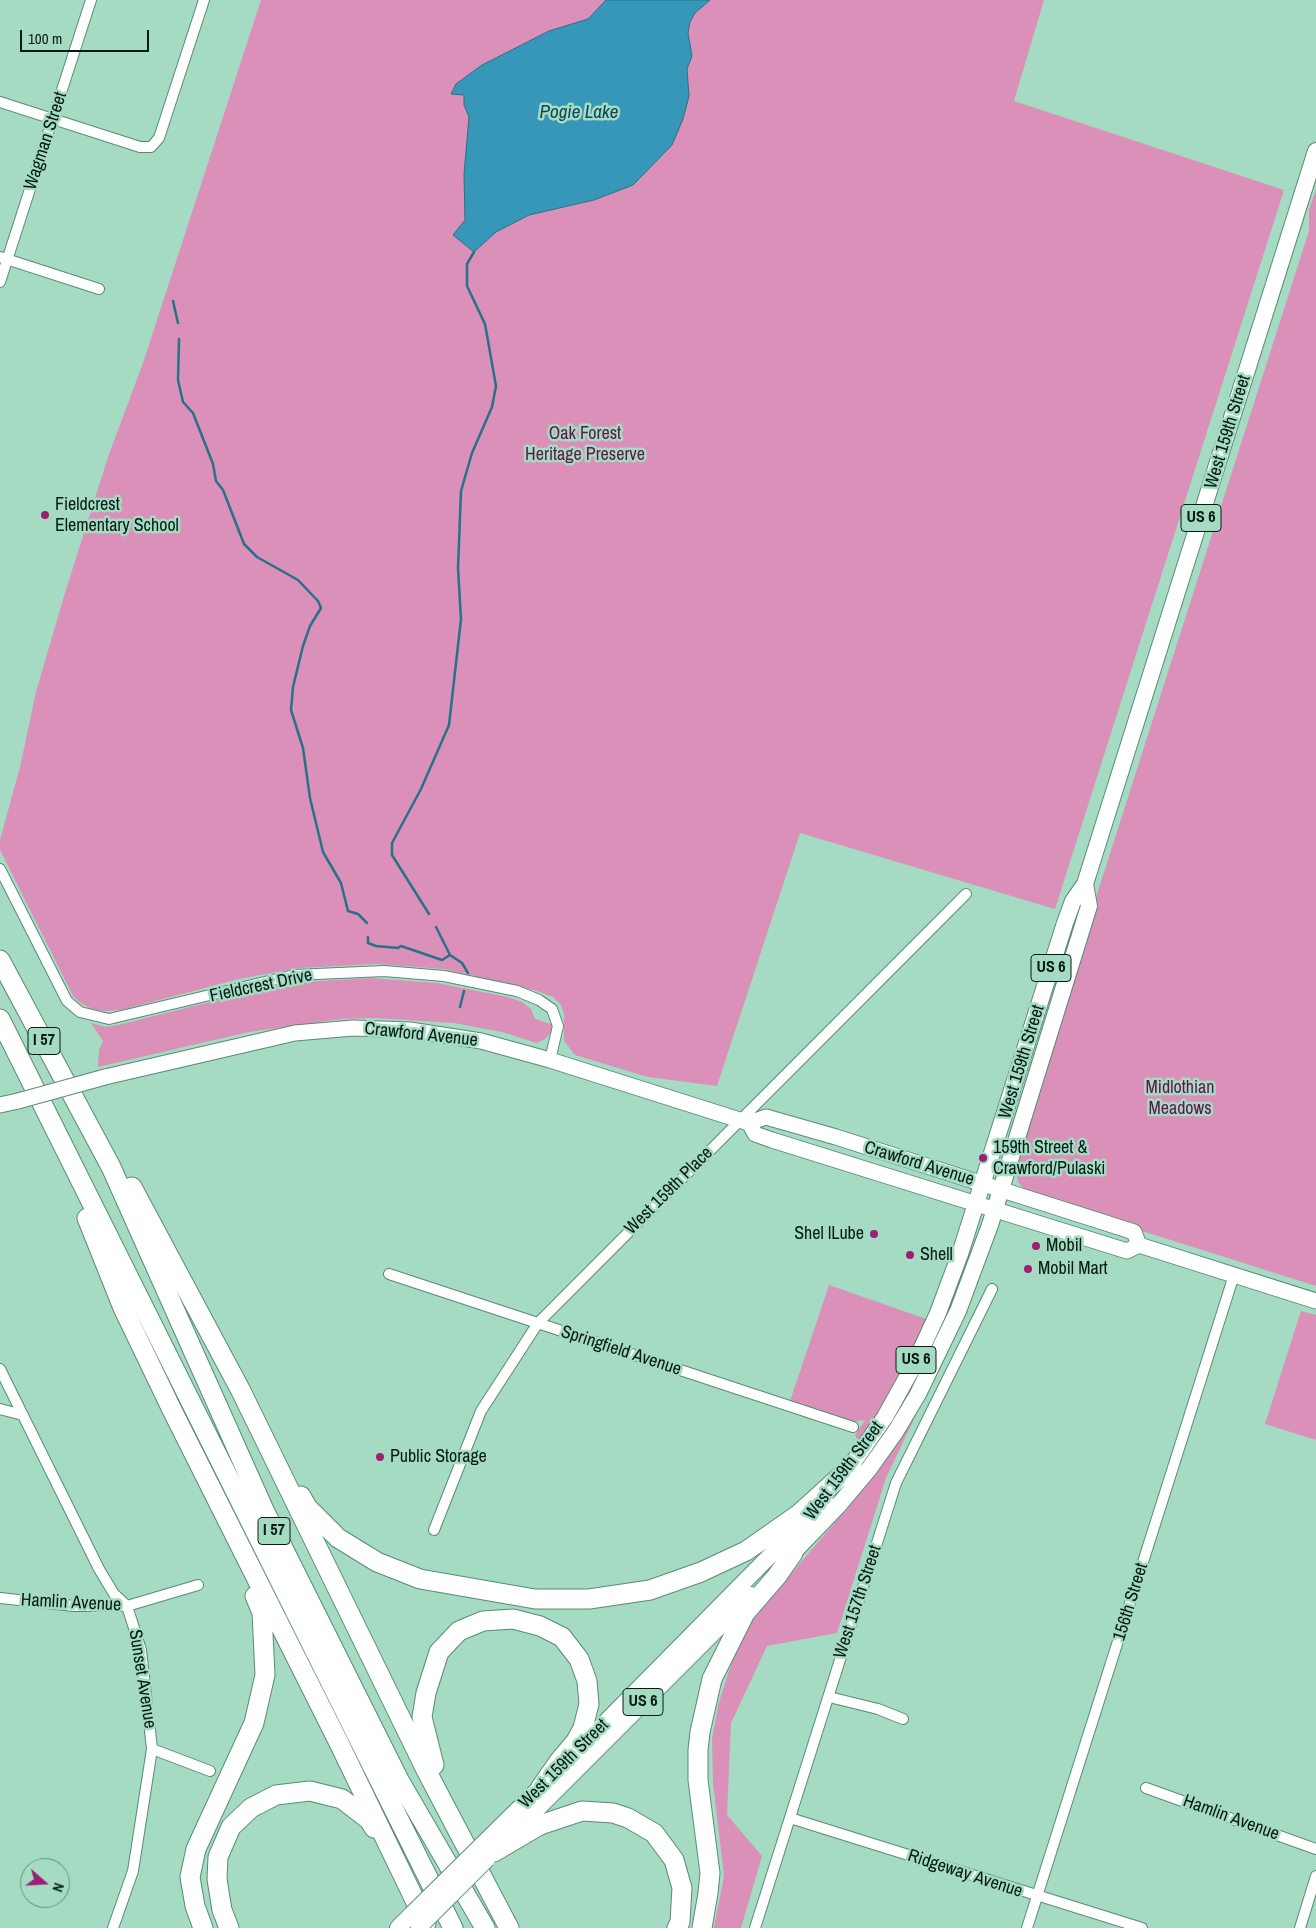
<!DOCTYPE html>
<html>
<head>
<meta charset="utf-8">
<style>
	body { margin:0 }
	#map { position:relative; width:1316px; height:1928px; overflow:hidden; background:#a5dbc3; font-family:"Archivo Narrow",sans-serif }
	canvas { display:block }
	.north { position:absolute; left:20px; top:1858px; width:50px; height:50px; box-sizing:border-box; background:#a5dbc3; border:1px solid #658e7d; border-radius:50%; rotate:109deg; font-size:14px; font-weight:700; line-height:20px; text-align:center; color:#061b13 }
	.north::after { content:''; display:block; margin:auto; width:18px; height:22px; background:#9d1e72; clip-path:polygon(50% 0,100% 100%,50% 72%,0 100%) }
	.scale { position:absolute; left:20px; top:30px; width:129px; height:22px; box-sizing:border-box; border:2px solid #061b13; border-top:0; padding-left:6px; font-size:15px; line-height:18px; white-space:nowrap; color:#061b13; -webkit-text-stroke:4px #a5dbc3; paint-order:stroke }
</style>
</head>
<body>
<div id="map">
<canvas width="1316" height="1928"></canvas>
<div class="north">N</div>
<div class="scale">100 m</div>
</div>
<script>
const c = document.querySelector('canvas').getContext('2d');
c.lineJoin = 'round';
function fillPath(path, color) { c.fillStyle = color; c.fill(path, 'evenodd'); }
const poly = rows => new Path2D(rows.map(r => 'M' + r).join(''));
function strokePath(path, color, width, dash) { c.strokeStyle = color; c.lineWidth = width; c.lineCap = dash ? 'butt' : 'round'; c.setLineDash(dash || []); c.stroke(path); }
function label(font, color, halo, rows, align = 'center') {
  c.font = font + ' "Archivo Narrow",sans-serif'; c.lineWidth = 5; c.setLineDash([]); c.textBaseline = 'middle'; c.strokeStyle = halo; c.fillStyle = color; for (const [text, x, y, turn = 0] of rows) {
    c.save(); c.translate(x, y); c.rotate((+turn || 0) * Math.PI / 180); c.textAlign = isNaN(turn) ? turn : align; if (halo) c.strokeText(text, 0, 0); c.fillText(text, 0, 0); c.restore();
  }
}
const green = poly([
	[261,0,1044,0,1014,101,1284,190,1055,909,800,833,717,1086,648,1077,575,1055,564,1041,564,1014,561,1005,553,997,537,991,444,969,377,964,299,968,239,979,121,1010,105,1011,92,1009,79,1002,73,996,0,850,0,840,20,767,36,692,64,596,109,454,143,363],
	[1316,189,1316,1286,1038,1198,1026,1191,1018,1182,1016,1172,1017,1162,1064,1012,1098,891,1309,231,1309,210],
	[370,978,437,983,508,997,522,1002,531,1009,535,1019,551,1024,554,1029,545,1039,537,1043,502,1032,454,1023,375,1018,341,1019,249,1032,98,1067,99,1050,103,1041,91,1023,106,1027,118,1025,287,983],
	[829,1285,932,1321,861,1447,855,1435,865,1420,849,1422,790,1401],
	[1301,1311,1316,1315,1316,1440,1265,1424],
	[923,1400,886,1478,837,1633,767,1646,731,1723,727,1815,762,1856,741,1928,714,1928,724,1876,713,1783,712,1739,719,1702,737,1646,750,1621,852,1503]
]);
const water = poly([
	[606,0,710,0,695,13,690,22,688,33,692,56,687,69,689,96,683,119,672,145,633,185,594,200,529,215,496,232,474,252,453,235,465,220,464,174,469,117,464,105,464,95,451,94,456,84,482,65,549,31,588,19,606,0]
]);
const stream = poly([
	[173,301,178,323],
	[179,339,178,380,183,402,193,413,213,464,216,481,223,490,244,544,257,557,298,580,318,601,321,608,310,626,303,646,293,687,291,710,303,748,310,798,323,852,341,883,348,911,358,914,367,923],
	[429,914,392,855,392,843,421,789,449,725,461,619,458,568,461,491,472,453,492,407,496,386,485,324,467,286,467,264,474,252],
	[436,927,450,955,462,963,468,973],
	[368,937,368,943,376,946,398,948,401,946,442,960,450,955],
	[460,1007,464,991]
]);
const minor = poly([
	[0,102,140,147,151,147,159,138,204,0],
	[0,257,99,289],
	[0,282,91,0],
	[0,869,67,1001,80,1012,109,1019,294,975,384,971,444,976,517,991,539,1000,552,1009,558,1026,550,1060],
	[389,1274,853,1427],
	[0,1369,99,1569,114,1594,127,1606,141,1650,152,1749,133,1871,113,1928],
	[0,1409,23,1415],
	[434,1530,481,1411,538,1323,966,894],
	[0,1598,74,1606,127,1606,198,1585],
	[829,1697,878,1709,903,1719],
	[152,1749,210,1771],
	[1146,1788,1316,1849],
	[790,1818,1142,1928],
	[755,1928,896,1483,992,1289],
	[1027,1928,1234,1275],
	[1300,1928,1316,1876]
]);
const secondary = poly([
	[105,1077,295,1033,353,1028,410,1030,481,1041,550,1060,749,1123,766,1117,836,1137,1134,1232,1139,1245],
	[0,1105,18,1101],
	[749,1123,755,1134,772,1140,1127,1251,1139,1245,1316,1301]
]);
const primary = poly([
	[843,1477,885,1417,915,1363,938,1313,960,1254,1065,923,1073,901,1085,884,1316,151],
	[784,1562,837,1507,869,1469,896,1431,918,1394,958,1311,990,1225,1089,906,1085,884],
	[570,1758,825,1500],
	[505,1841,751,1595],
	[481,1846,549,1779],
	[398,1928,412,1914]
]);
const motorway = poly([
	[0,960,111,1167,265,1512,399,1780,485,1928],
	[0,1019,453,1928],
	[132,1187,241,1391,426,1770,509,1928],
	[87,1218,123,1308,172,1410,338,1741,426,1923],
	[301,1496,307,1507,338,1538,377,1562,420,1579,535,1599,589,1599,650,1590,701,1572,746,1551,799,1514,852,1466],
	[434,1765,422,1717,426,1693,439,1652,459,1631,483,1621,513,1619,540,1626,562,1637,579,1659,587,1681,589,1704,583,1728,576,1741,560,1760,541,1787],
	[494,1852,540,1825,582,1811,613,1813,628,1818,654,1833,674,1860,682,1888,680,1922,677,1928],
	[203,1928,195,1906,190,1877,196,1849,254,1723,265,1675,262,1613,255,1596],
	[229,1928,222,1910,217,1879,218,1857,231,1827,251,1808,276,1795,310,1791,342,1799,369,1820,374,1828],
	[702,1928,708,1893,710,1873,698,1780,698,1750,700,1732,712,1679,745,1613,777,1576,793,1553]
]);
const secondaryBridge = poly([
	[18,1101,105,1077]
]);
const primaryBridge = poly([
	[412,1914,481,1846],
	[419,1927,487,1859]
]);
const markers = [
	[45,515,5,"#9d1e72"],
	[983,1158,5,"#9d1e72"],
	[874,1234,5,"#9d1e72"],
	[1036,1246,5,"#9d1e72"],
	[910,1255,5,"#9d1e72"],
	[1028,1269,5,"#9d1e72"],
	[380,1457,5,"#9d1e72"]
];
const shields = [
	[1201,518,40],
	[1051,968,40],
	[44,1041,32],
	[916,1360,40],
	[274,1531,32],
	[643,1702,40]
];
const shieldNames = [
	["US 6",1201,518],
	["US 6",1051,968],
	["I 57",44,1041],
	["US 6",916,1360],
	["I 57",274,1531],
	["US 6",643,1702]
];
const streetNames = [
	["Wagman Street",46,141,-72],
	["West 159th Street",1228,432,-73],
	["Fieldcrest Drive",261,986,-12],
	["Crawford Avenue",421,1035,6],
	["West 159th Street",1022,1062,-73],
	["Crawford Avenue",919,1164,17],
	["West 159th Place",669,1191,-45],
	["Springfield Avenue",621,1351,18],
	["West 159th Street",844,1471,-53],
	["West 157th Street",858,1602,-72],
	["156th Street",1131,1602,-73],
	["Hamlin Avenue",71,1603,3],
	["Sunset Avenue",142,1679,81],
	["West 159th Street",564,1764,-45],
	["Hamlin Avenue",1231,1818,20],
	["Ridgeway Avenue",965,1874,18]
];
const parkNames = [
	["Oak Forest",585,434],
	["Heritage Preserve",585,455],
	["Midlothian",1180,1088],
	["Meadows",1180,1109]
];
const poiNames = [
	["Fieldcrest",55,505],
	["Elementary School",55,526],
	["159th Street &",993,1148],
	["Crawford/Pulaski",993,1169],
	["Shel lLube",864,1234,"right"],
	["Mobil",1046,1246],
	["Shell",920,1255],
	["Mobil Mart",1038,1269],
	["Public Storage",390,1457]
];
const waterNames = [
	["Pogie Lake",579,113]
];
fillPath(green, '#da90b9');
fillPath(water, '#3797b9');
strokePath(water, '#287287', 1);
strokePath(stream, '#287287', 2.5);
strokePath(minor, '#588b75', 12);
strokePath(secondary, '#588b75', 17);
strokePath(primary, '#588b75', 18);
strokePath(motorway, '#588b75', 21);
strokePath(minor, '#fff', 10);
strokePath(secondary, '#fff', 15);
strokePath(primary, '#fff', 16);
strokePath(motorway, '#fff', 19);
strokePath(secondaryBridge, '#588b75', 17, []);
strokePath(primaryBridge, '#588b75', 18, []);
strokePath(secondaryBridge, '#fff', 15);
strokePath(primaryBridge, '#fff', 16);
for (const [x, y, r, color] of markers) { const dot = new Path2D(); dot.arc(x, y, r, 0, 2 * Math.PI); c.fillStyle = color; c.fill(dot); strokePath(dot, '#a5dbc3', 2); }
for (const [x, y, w] of shields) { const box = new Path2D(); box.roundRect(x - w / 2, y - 13.5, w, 27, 4); c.fillStyle = '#a5dbc3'; c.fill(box); strokePath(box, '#061b13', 1); }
label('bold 16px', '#061b13', null, shieldNames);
label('18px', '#061b13', '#a5dbc3', streetNames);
label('18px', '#631347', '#a5dbc3', parkNames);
label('18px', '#061b13', '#a5dbc3', poiNames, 'left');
label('italic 19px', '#0d4456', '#a5dbc3', waterNames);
</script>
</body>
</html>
